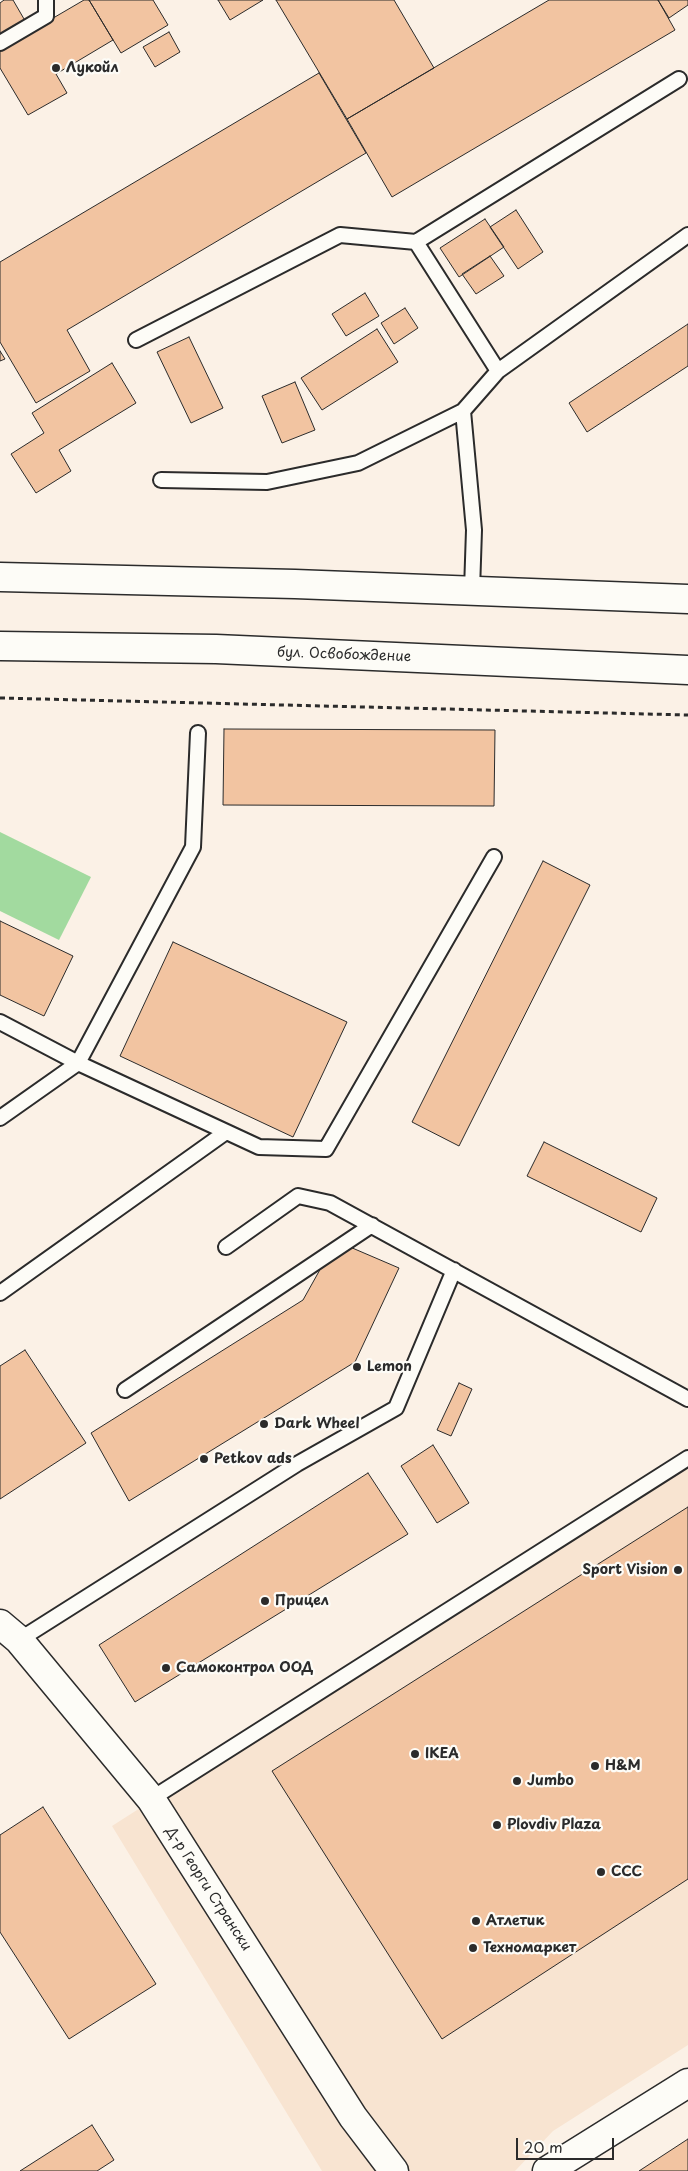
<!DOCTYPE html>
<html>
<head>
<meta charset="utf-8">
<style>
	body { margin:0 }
	#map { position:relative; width:688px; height:2171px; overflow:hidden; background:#fbf1e6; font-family:"Playpen Sans",sans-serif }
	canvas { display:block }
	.scale { position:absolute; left:516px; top:2138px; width:98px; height:22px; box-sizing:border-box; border:2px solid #2b2b2b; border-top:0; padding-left:6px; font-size:15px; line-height:18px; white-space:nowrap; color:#2b2b2b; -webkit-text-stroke:4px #fdfcf7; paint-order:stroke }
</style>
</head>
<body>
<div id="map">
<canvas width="688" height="2171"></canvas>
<div class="scale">20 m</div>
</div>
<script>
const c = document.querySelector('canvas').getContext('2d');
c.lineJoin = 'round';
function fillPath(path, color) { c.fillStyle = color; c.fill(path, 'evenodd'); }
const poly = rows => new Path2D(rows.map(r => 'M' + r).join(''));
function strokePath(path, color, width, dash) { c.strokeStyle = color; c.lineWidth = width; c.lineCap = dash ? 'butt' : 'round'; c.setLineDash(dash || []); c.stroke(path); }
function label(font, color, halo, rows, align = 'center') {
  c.font = font + ' "Playpen Sans",sans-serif'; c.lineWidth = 4.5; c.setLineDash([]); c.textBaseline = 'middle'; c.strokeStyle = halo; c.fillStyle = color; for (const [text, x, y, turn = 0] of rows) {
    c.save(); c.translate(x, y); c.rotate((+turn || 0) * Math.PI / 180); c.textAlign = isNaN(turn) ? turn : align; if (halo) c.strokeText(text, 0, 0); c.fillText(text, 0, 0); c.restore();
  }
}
const built = poly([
	[688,1458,688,2045,553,2131,515,2171,322,2171,112,1826]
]);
const green = poly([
	[0,832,91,877,59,940,0,911]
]);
const building = poly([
	[4,0,13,0,31,31,84,0,89,0,113,40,56,74,67,93,28,115,0,68,0,3,4,0],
	[89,0,153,0,168,25,121,53,89,0],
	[218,0,263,0,230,20,218,0],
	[276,0,394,0,434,68,347,119,276,0],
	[549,0,658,0,675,30,392,197,347,119,549,0],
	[658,0,688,0,688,5,669,18,658,0],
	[169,32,180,52,155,67,143,47,169,32],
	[319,73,366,153,67,330,90,371,36,403,0,342,0,262,319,73],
	[516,210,543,252,518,269,490,227,516,210],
	[485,219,504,247,459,277,440,248,485,219],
	[490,256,504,276,476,294,462,274,490,256],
	[365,293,379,316,346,336,332,314,365,293],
	[405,308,418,328,394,344,381,323,405,308],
	[688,324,688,366,587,432,569,403,688,324],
	[377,329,398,362,322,410,301,378,377,329],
	[189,337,223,408,191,423,157,352,189,337],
	[0,351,5,359,0,361,0,351],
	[112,363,136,403,59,450,71,471,36,493,11,454,44,433,32,413,112,363],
	[295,382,315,430,282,443,262,396,295,382],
	[224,729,495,730,494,806,223,805,224,729],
	[543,861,590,885,459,1146,412,1122,543,861],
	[0,921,73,956,44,1016,0,995,0,921],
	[173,942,347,1022,293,1137,120,1056,173,942],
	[544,1142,657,1198,641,1232,527,1176,544,1142],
	[336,1241,399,1268,355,1362,129,1501,91,1433,303,1300,336,1241],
	[25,1350,86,1443,0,1499,0,1366,25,1350],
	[459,1383,472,1389,451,1436,437,1430,459,1383],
	[433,1445,469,1503,437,1523,401,1466,433,1445],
	[368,1473,408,1534,135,1702,99,1645,368,1473],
	[688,1507,688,1879,442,2039,272,1771,688,1507],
	[43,1807,156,1984,69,2039,0,1932,0,1835,43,1807],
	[92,2125,114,2160,97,2171,20,2171,92,2125],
	[688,2139,688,2171,639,2171,688,2139]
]);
const path = poly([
	[0,698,688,715]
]);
const lane = poly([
	[0,43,46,16,46,0],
	[136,340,340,235,416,242],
	[498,371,416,242,679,79],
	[161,480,267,482,358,463,463,411],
	[472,590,474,530,463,411,498,371,688,235],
	[0,1022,78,1063,259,1147,326,1149,494,857],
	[0,1118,78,1063,193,847,198,733],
	[226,1247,298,1196,330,1203,688,1399],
	[0,1293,226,1132],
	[125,1390,372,1225],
	[19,1640,297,1464,396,1408,454,1270],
	[151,1799,688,1458]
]);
const street = poly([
	[0,1624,19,1640,151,1799,353,2117,394,2171],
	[547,2171,688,2083]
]);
const primary = poly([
	[0,577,295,584,688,599],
	[0,646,216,649,688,670]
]);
const markers = [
	[56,68,5,"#2b2b2b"],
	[357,1367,5,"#2b2b2b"],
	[264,1424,5,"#2b2b2b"],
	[204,1459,5,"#2b2b2b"],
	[678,1570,5,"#2b2b2b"],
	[265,1601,5,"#2b2b2b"],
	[166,1668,5,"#2b2b2b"],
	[415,1754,5,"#2b2b2b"],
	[595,1766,5,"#2b2b2b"],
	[517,1781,5,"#2b2b2b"],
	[497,1825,5,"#2b2b2b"],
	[601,1872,5,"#2b2b2b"],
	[476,1921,5,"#2b2b2b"],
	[473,1948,5,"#2b2b2b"]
];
const poiNames = [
	["Лукойл",66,68],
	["Lemon",367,1367],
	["Dark Wheel",274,1424],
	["Petkov ads",214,1459],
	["Sport Vision",668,1570,"right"],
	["Прицел",275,1601],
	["Самоконтрол ООД",176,1668],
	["IKEA",425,1754],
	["H&M",605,1766],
	["Jumbo",527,1781],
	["Plovdiv Plaza",507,1825],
	["CCC",611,1872],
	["Атлетик",486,1921],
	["Техномаркет",483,1948]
];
const streetNames = [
	["бул. Освобождение",344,655,2],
	["Д-р Георги Странски",208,1889,57]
];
fillPath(built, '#f8e4d1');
fillPath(green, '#a2da9f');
fillPath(building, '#f2c4a1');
strokePath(building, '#2b2b2b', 1);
strokePath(lane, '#2b2b2b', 18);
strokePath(street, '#2b2b2b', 31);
strokePath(primary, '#2b2b2b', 31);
strokePath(path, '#2b2b2b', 3, [5, 4]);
strokePath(lane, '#fdfcf7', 14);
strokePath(street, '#fdfcf7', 28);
strokePath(primary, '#fdfcf7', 28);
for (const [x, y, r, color] of markers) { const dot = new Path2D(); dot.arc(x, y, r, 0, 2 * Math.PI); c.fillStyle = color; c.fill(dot); strokePath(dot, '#fdfcf7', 2); }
label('bold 14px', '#2b2b2b', '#fdfcf7', poiNames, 'left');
label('14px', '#2b2b2b', '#fdfcf7', streetNames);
</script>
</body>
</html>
